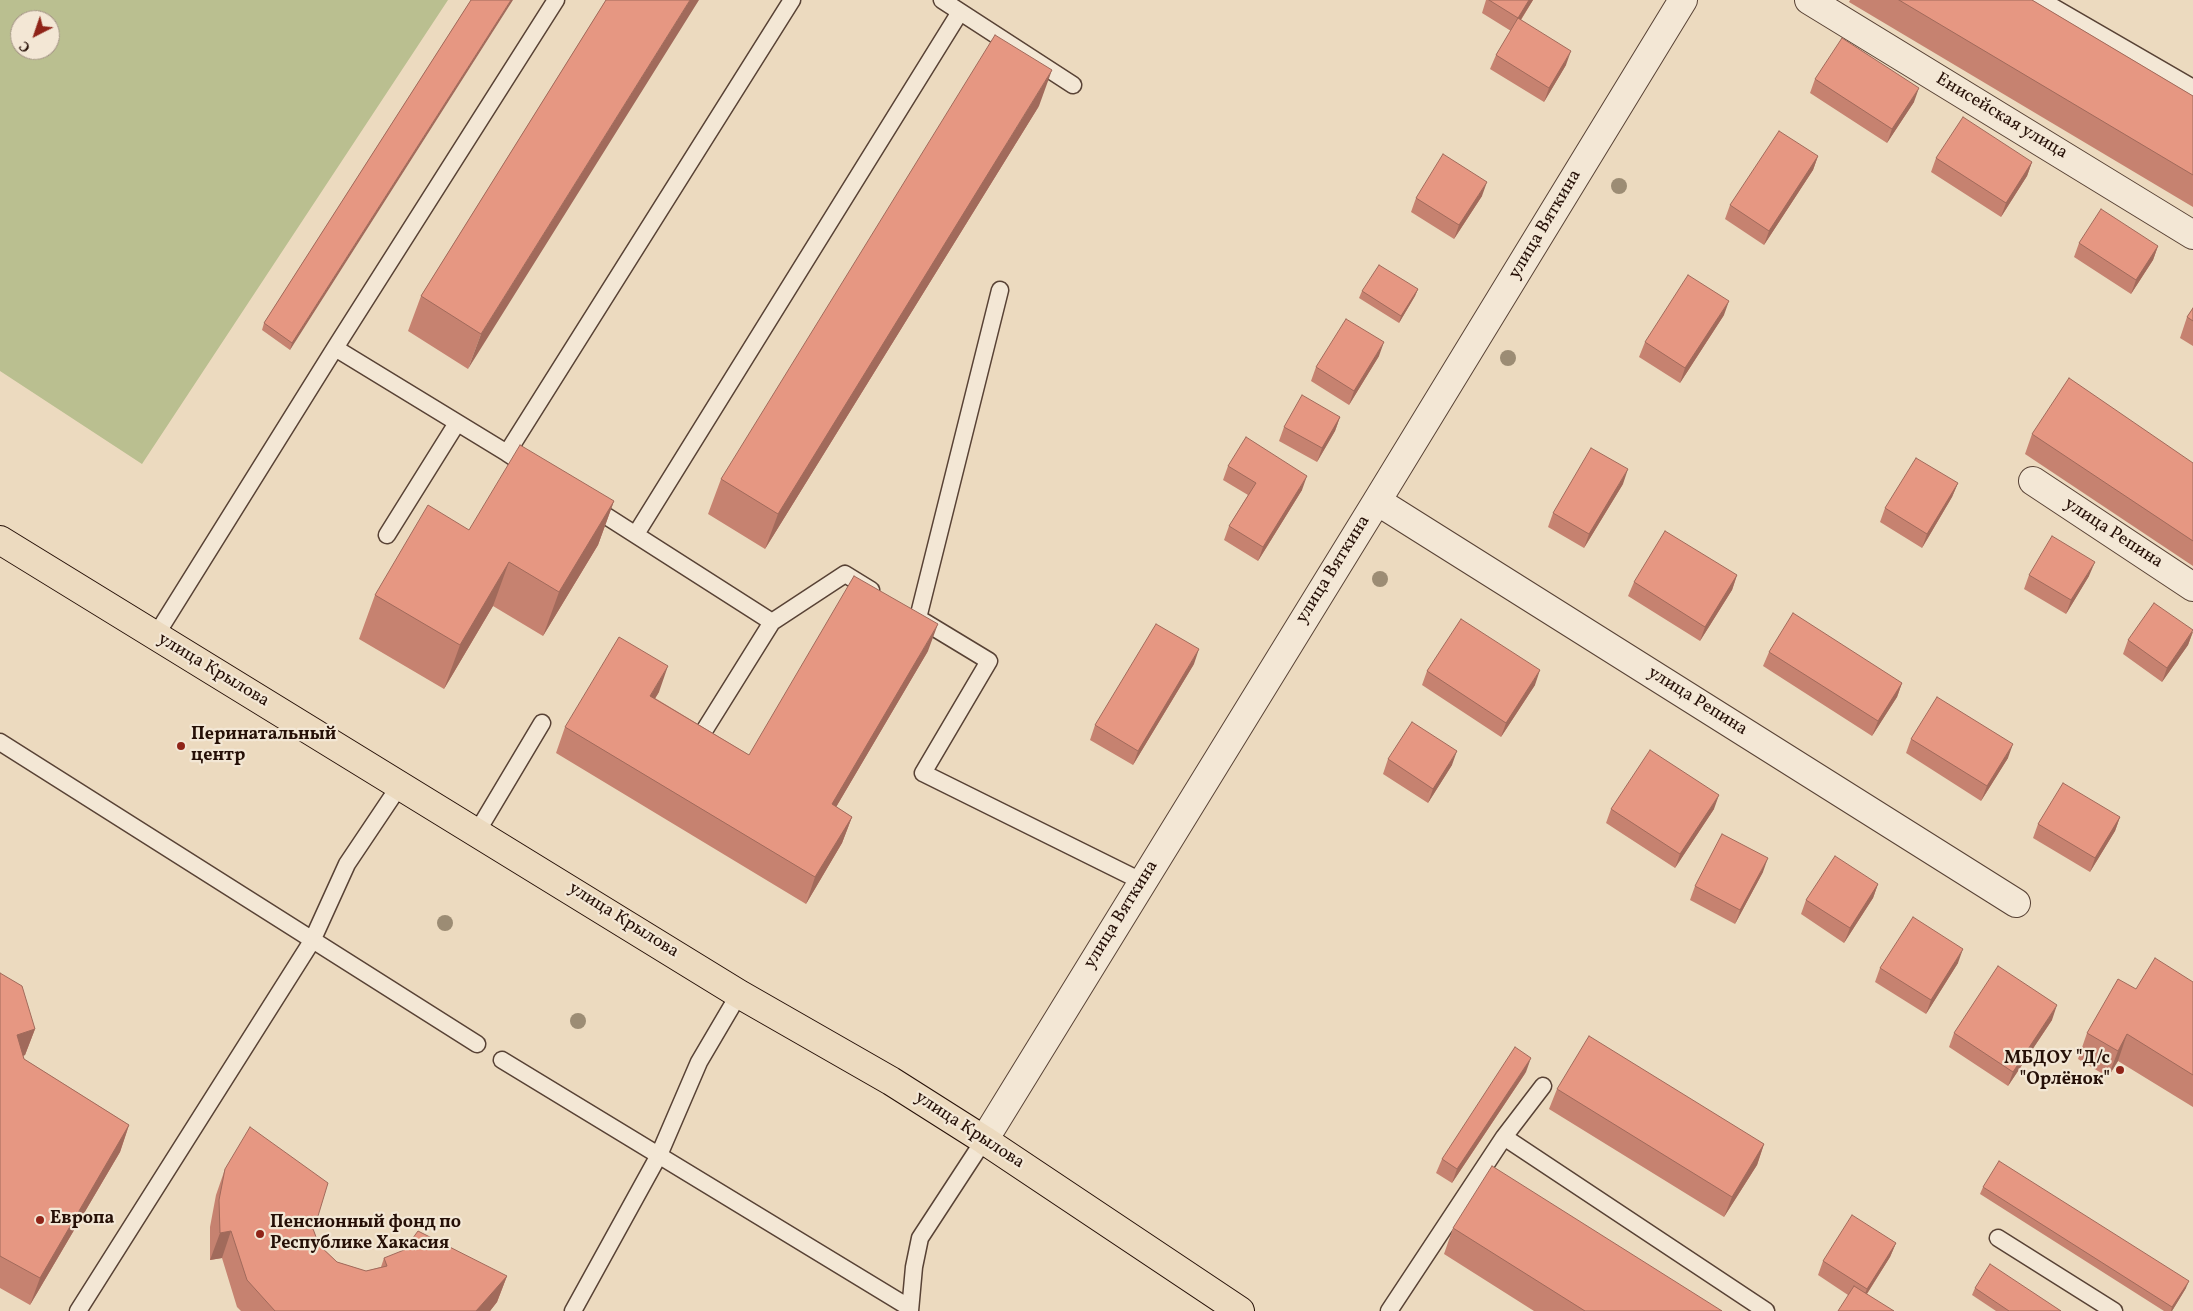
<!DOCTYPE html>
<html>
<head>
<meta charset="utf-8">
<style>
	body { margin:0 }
	#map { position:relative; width:2193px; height:1311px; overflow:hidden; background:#ecdabf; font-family:Vollkorn,serif }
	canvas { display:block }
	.north { position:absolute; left:10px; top:10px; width:50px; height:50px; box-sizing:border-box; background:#f3e7d5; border:1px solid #a19183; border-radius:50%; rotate:221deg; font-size:14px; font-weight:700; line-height:20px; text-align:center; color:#261007 }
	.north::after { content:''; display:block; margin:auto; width:18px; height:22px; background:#8f2418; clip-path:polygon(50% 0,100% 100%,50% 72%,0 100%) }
</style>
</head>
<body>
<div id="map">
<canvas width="2193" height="1311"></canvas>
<div class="north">С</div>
</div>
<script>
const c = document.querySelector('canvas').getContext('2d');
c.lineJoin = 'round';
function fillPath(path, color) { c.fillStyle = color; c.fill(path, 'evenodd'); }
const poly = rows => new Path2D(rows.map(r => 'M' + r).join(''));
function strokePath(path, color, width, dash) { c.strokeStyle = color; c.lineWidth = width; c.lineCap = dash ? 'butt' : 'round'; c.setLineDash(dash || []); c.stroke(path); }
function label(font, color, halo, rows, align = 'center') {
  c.font = font + ' Vollkorn,serif'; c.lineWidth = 4.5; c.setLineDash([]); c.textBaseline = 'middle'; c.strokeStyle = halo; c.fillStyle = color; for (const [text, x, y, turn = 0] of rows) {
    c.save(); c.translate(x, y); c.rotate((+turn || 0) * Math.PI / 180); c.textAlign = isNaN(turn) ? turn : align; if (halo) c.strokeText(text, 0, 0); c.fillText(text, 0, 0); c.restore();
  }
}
const green = poly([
	[0,0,448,0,142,464,0,371],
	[20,20,50,20,50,50,20,50]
]);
const service = poly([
	[942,0,1073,85],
	[2041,0,2193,88],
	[335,348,507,453,792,0],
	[507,453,530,468],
	[589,505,772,622,845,574,871,590],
	[636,534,960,12],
	[387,535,457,423],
	[918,618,989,661,923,773,1143,882],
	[918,618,1000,290],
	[156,635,335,348,556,0],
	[704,731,772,622],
	[0,742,477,1044],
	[477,832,542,723],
	[502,1060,910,1308],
	[1504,1137,1766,1311],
	[1998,1238,2114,1311],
	[78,1311,312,941,347,864,400,785],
	[573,1311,659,1155,699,1062,739,994],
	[910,1311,914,1267,920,1238,984,1140],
	[1389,1311,1504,1137,1543,1086]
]);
const minor = poly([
	[1809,0,2193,235],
	[2033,481,2193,587],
	[1377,501,2016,903],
	[984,1140,1377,501,1683,0]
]);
const primary = poly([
	[0,540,739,994,891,1081,984,1140,1240,1311]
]);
const trees = [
	[1619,186],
	[1508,358],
	[1380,579],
	[445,923],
	[578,1021]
];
const wall = poly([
	[471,0,290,350,262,330,264,323],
	[606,0,468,369,408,331,421,296],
	[1486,0,1533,0,1521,20,1566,65,1544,102,1490,69,1496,55,1511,31,1482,13],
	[1850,0,2032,0,2193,96,2193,207,1849,2],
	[1815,79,1914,102,1887,143,1810,93],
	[1039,106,765,549,708,514,721,479],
	[1818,156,1813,170,1764,245,1725,219,1730,205],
	[1936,158,2032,162,2027,176,2001,217,1931,172],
	[1482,196,1454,239,1411,212,1416,198],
	[2079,243,2158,246,2153,260,2131,294,2074,257],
	[1418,289,1415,296,1399,323,1359,298,1362,291],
	[2193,308,2193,346,2180,338,2187,317],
	[1724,315,1680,383,1639,357,1645,342],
	[1379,356,1349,405,1311,381,1316,367],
	[1340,417,1335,431,1317,462,1279,441,1284,427],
	[2032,434,2193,463,2193,566,2025,454],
	[1228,466,1302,490,1258,561,1224,540,1229,526,1248,495,1223,480],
	[1958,483,1952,497,1922,548,1880,522,1885,508],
	[1623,484,1584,548,1548,527,1553,513],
	[614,501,598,545,543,636,493,606,444,689,359,639,375,595,469,530],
	[1737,575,1732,590,1700,641,1628,596,1634,582],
	[2029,575,2089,576,2066,614,2024,589],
	[2193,632,2188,645,2162,682,2123,654,2128,640],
	[928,651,836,807,852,817,842,843,806,904,556,753,565,727,659,692,655,698,749,755],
	[1769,652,1902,683,1897,697,1872,736,1763,666],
	[1194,664,1133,765,1090,740,1095,725],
	[1427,671,1535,685,1501,737,1422,685],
	[1911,739,2008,758,1981,801,1906,753],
	[1388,759,1452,765,1428,803,1383,774],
	[1611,809,1714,809,1675,868,1606,823],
	[2120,817,2115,831,2090,872,2033,838,2038,824],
	[1763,872,1735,924,1690,900,1695,886],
	[1878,884,1873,898,1844,943,1801,914,1806,900],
	[1958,963,1926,1014,1875,982,1880,968],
	[0,973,35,1029,25,1055,23,1056,24,1059,129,1125,120,1152,30,1305,0,1288],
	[2193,982,2193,1107,2118,1061,2108,1077,2078,1059,2087,1033,2136,989],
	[2052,1020,2008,1086,1949,1047,1954,1033],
	[1526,1072,1452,1183,1436,1173,1442,1159],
	[1557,1089,1764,1144,1757,1165,1724,1217,1549,1109],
	[225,1169,313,1229,319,1245,337,1262,366,1271,381,1267,384,1258,507,1276,497,1302,490,1311,241,1311,237,1307,222,1258,210,1260,210,1227,216,1195],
	[1983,1187,2186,1288,2172,1311,2164,1311,1980,1194],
	[1453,1228,1722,1311,1534,1311,1444,1254],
	[1896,1243,1890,1257,1867,1294,1848,1295,1818,1275,1823,1261],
	[1975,1288,2061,1311,1996,1311,1972,1295]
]);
const shadedWall = poly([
	[511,0,513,0,290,350,292,343],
	[690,0,699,0,468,369,481,334],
	[1529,0,1533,0,1513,32,1518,18],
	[1571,51,1566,65,1544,102,1549,88],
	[1052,70,1039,106,765,549,778,514],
	[1919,88,1914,102,1887,143,1892,129],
	[1818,156,1813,170,1764,245,1769,231],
	[2032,162,2027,176,2001,217,2006,203],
	[1487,182,1482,196,1454,239,1459,225],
	[2158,246,2153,260,2131,294,2136,280],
	[1418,289,1415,296,1399,323,1401,316],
	[1729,301,1724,315,1680,383,1685,368],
	[1384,342,1379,356,1349,405,1354,391],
	[1340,417,1335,431,1317,462,1322,448],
	[1628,469,1623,484,1584,548,1589,534],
	[1307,476,1302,490,1258,561,1263,547],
	[1958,483,1952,497,1922,548,1927,534],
	[614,501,598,545,543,636,559,592],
	[509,562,493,606,444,689,460,645],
	[2095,562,2089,576,2066,614,2071,600],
	[1737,575,1732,590,1700,641,1705,627],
	[938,624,928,651,822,831,832,804],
	[2193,631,2188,645,2162,682,2167,668],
	[1199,649,1194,664,1133,765,1138,751],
	[668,666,659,692,641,722,650,696],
	[1540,670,1535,685,1501,737,1506,723],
	[1902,683,1897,697,1872,736,1878,721],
	[2013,744,2008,758,1981,801,1987,786],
	[1457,751,1452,765,1428,803,1433,789],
	[1719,795,1714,809,1675,868,1680,854],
	[852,817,842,843,806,904,815,877],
	[2120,817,2115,831,2090,872,2095,858],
	[1768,858,1763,872,1735,924,1740,910],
	[1878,884,1873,898,1844,943,1850,928],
	[1963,949,1958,963,1926,1014,1931,1000],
	[2057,1005,2052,1020,2008,1086,2013,1072],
	[35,1029,25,1055,7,1062,17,1035],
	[2127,1034,2118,1061,2108,1077,2118,1051],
	[1531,1058,1526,1072,1452,1183,1457,1169],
	[129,1125,120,1152,30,1305,40,1278],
	[1764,1144,1757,1165,1724,1217,1732,1197],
	[318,1216,308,1242,309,1218],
	[231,1231,222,1258,210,1260,220,1233],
	[1896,1243,1890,1257,1861,1303,1867,1289],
	[507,1276,497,1302,490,1311,476,1311],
	[2189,1281,2186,1288,2172,1311,2171,1311,2172,1307]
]);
const building = poly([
	[471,0,511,0,292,343,264,323,471,0],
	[606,0,690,0,481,334,421,296,606,0],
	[1489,0,1529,0,1518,18,1489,0],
	[1899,0,2032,0,2193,96,2193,175,1899,0],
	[1518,18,1571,51,1549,88,1496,55,1518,18],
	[995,35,1052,70,778,514,721,479,995,35],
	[1842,38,1919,88,1892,129,1815,79,1842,38],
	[1963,117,2032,162,2006,203,1936,158,1963,117],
	[1779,131,1818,156,1769,231,1730,205,1779,131],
	[1443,154,1487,182,1459,225,1416,198,1443,154],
	[2101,209,2158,246,2136,280,2079,243,2101,209],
	[1379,265,1418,289,1401,316,1362,291,1379,265],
	[1688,275,1729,301,1685,368,1645,342,1688,275],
	[2193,308,2193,321,2187,317,2193,308],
	[1346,319,1384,342,1354,391,1316,367,1346,319],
	[2069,378,2193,463,2193,541,2032,434,2069,378],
	[1302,395,1340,417,1322,448,1284,427,1302,395],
	[1246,437,1307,476,1263,547,1229,526,1256,483,1228,466,1246,437],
	[520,445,614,501,559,592,509,562,460,645,375,595,428,505,469,530,520,445],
	[1591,448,1628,469,1589,534,1553,513,1591,448],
	[1916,458,1958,483,1927,534,1885,508,1916,458],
	[1665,531,1737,575,1705,627,1634,582,1665,531],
	[2052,536,2095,562,2071,600,2029,575,2052,536],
	[854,576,938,624,832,804,852,817,815,877,565,727,619,637,668,666,650,696,749,755,854,576],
	[2154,603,2193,630,2167,668,2128,640,2154,603],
	[1793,613,1902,683,1878,721,1769,652,1793,613],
	[1461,619,1540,670,1506,723,1427,671,1461,619],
	[1156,624,1199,649,1138,751,1095,725,1156,624],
	[1937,697,2013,744,1987,786,1911,739,1937,697],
	[1412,722,1457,751,1433,789,1388,759,1412,722],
	[1650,750,1719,795,1680,854,1611,809,1650,750],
	[2063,783,2120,817,2095,858,2038,824,2063,783],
	[1722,834,1768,858,1740,910,1695,886,1722,834],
	[1835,856,1878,884,1850,928,1806,900,1835,856],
	[1913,917,1963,949,1931,1000,1880,968,1913,917],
	[2155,958,2193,982,2193,1075,2127,1034,2118,1051,2087,1033,2118,979,2136,989,2155,958],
	[1998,966,2057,1005,2013,1072,1954,1033,1998,966],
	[0,973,22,986,35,1029,17,1035,24,1059,129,1125,40,1278,0,1256,0,973],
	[1589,1036,1764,1144,1732,1197,1557,1089,1589,1036],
	[1515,1047,1531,1058,1457,1169,1442,1159,1515,1047],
	[250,1127,328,1183,318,1216,309,1218,319,1245,337,1262,366,1271,387,1266,384,1258,404,1250,418,1231,507,1276,476,1311,275,1311,247,1280,231,1231,220,1233,219,1200,225,1169,250,1127],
	[1999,1161,2189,1281,2172,1307,1983,1187,1999,1161],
	[1492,1166,1722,1311,1585,1311,1453,1228,1492,1166],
	[1852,1215,1896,1243,1867,1289,1823,1261,1852,1215],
	[1990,1264,2061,1311,2009,1311,1975,1288,1990,1264],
	[1854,1286,1894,1311,1838,1311,1854,1286]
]);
const markers = [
	[181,746,5,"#8f2418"],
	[2120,1070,5,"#8f2418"],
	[40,1220,5,"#8f2418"],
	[260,1234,5,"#8f2418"]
];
const streetNames = [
	["Енисейская улица",2001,117,31],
	["улица Вяткина",1546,225,-59],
	["улица Репина",2113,534,33],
	["улица Вяткина",1334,570,-58],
	["улица Крылова",213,671,31],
	["улица Репина",1697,702,32],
	["улица Вяткина",1122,915,-58],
	["улица Крылова",623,921,32],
	["улица Крылова",969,1131,33]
];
const poiNames = [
	["Перинатальный",191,736],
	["центр",191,757],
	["МБДОУ \"Д/с",2110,1060,"right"],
	["\"Орлёнок\"",2110,1081,"right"],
	["Европа",50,1220],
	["Пенсионный фонд по",270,1224],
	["Республике Хакасия",270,1245]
];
fillPath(green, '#babf90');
strokePath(service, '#584235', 19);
strokePath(minor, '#584235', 30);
strokePath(primary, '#261007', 30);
strokePath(service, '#f3e7d5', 16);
strokePath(minor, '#f3e7d5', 28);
strokePath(primary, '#ecdabf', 28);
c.fillStyle = '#9c8c74';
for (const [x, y] of trees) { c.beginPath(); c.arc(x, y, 8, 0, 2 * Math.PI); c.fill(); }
fillPath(wall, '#c68270');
fillPath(shadedWall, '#a16a5b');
fillPath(building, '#e69782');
strokePath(building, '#a16a5b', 1);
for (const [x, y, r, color] of markers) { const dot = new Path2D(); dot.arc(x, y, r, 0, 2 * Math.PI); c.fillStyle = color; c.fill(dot); strokePath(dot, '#f3e7d5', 2); }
label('18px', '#261007', '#f3e7d5', streetNames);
label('bold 18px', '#261007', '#f3e7d5', poiNames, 'left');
</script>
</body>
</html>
